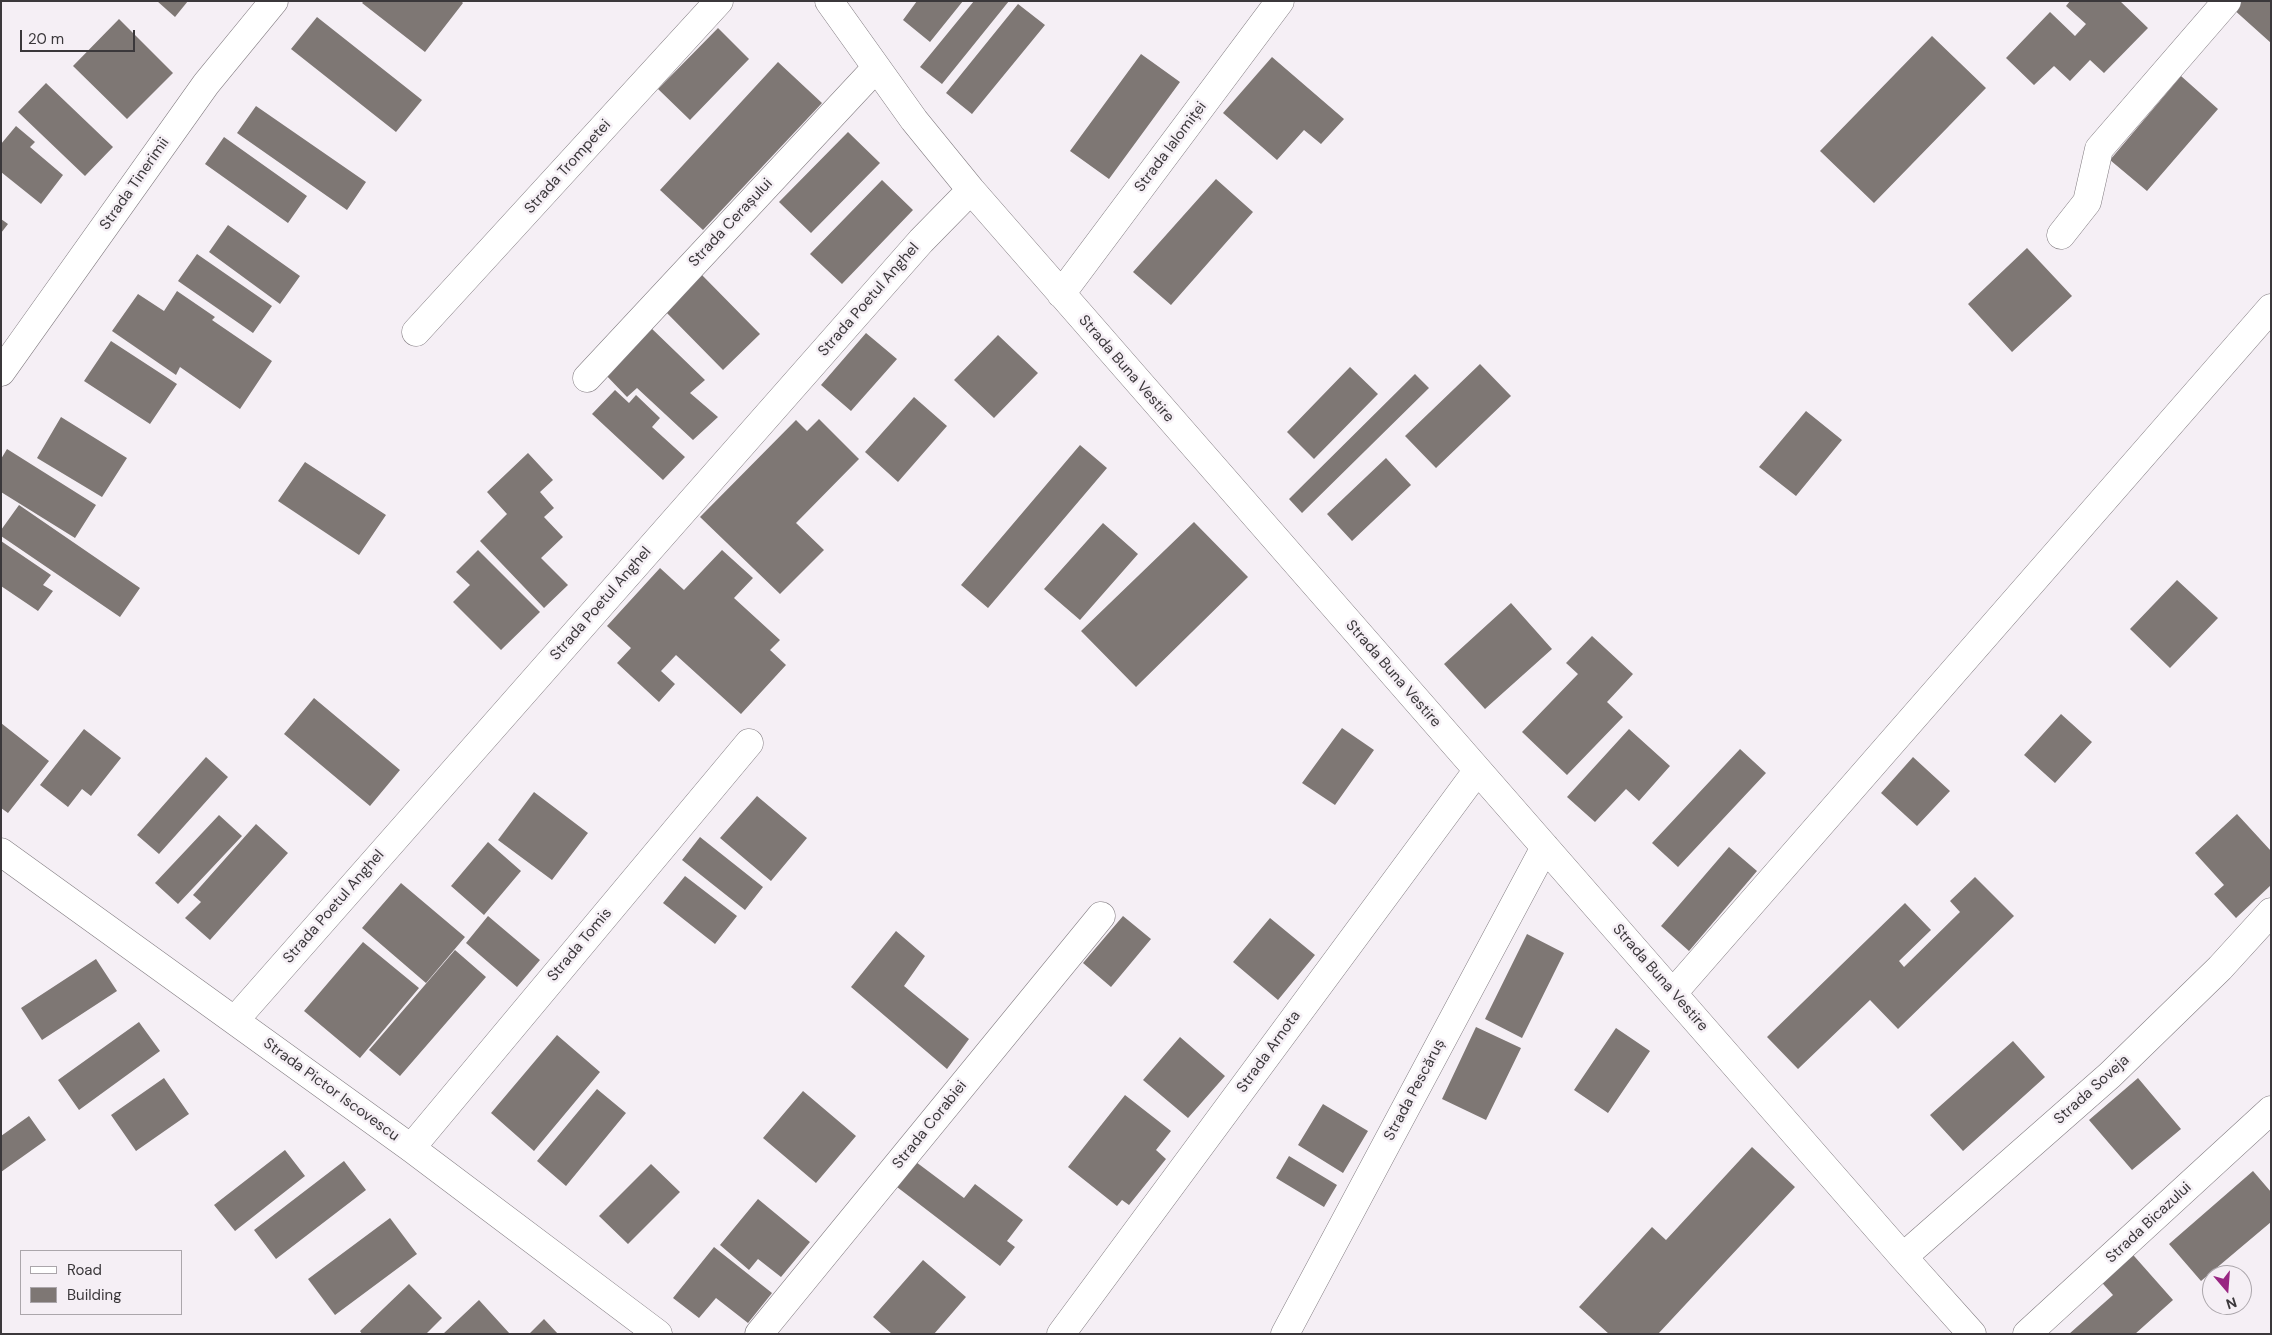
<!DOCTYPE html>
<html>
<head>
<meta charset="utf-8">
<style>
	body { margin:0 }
	#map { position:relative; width:2272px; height:1335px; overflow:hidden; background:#f5eff5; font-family:"DM Sans",sans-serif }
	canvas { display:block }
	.frame { position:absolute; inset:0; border:2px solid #3b383b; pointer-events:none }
	.legend { position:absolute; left:20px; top:1250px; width:162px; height:65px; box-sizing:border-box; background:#f5eff5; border:1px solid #aba6ab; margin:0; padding:6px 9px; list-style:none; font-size:15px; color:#3b383b }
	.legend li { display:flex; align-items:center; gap:10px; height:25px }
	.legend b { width:25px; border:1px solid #aba6ab }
	.north { position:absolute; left:2202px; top:1265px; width:50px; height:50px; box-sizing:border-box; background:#f5eff5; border:1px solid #aba6ab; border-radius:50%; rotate:162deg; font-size:14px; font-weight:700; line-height:20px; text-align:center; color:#3b383b }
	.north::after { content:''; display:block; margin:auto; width:18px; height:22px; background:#992682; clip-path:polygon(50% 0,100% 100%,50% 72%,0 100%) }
	.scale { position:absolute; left:20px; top:30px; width:115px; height:22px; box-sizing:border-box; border:2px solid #3b383b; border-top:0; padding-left:6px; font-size:15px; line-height:18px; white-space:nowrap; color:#3b383b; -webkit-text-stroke:4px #f5eff5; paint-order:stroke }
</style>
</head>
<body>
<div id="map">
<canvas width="2272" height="1335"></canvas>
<div class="frame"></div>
<ul class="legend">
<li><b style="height:6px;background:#fff"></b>Road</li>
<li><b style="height:14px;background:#7e7774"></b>Building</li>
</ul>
<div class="north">N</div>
<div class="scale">20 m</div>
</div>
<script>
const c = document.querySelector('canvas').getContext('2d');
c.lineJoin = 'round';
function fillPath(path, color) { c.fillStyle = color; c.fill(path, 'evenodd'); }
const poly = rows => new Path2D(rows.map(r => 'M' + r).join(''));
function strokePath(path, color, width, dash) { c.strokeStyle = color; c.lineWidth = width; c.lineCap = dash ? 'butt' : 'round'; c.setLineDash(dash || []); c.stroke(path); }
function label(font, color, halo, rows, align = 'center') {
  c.font = font + ' "DM Sans",sans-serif'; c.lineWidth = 5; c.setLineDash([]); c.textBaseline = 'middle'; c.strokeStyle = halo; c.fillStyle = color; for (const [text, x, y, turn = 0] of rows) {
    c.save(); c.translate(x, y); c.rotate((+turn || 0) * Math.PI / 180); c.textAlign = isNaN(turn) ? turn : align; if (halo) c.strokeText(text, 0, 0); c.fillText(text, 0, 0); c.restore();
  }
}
const building = poly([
	[157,1,188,1,175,17],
	[364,1,461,1,463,3,425,52,362,3],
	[917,1,963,1,930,42,903,20],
	[974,1,1009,1,942,84,920,67],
	[2070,1,2120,1,2148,28,2104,73,2090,60,2070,81,2054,66,2034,85,2006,58,2050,12,2075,36,2086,24,2066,6],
	[2238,1,2271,1,2271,43,2232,8],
	[1018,4,1045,25,972,114,946,93],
	[317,17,422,100,396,132,291,49],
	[119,19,173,73,127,119,73,66],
	[718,28,749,59,690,120,658,89],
	[1932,36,1986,88,1874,203,1820,151],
	[1141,54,1180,82,1109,179,1070,151],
	[1272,57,1344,119,1321,144,1304,130,1277,160,1223,113],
	[778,62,822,103,703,230,660,190],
	[2181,76,2218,109,2147,191,2110,160],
	[46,83,113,147,85,176,18,112],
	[256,106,366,182,347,210,237,133],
	[16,126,35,142,30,147,63,175,41,204,1,172,1,144],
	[848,132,880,163,811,233,779,202],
	[224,137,307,196,288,223,205,164],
	[1216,179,1253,212,1171,305,1133,272],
	[882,180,913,210,842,284,810,254],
	[1,219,8,224,1,233],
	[228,225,300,276,280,304,209,252],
	[2027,248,2072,296,2012,352,1968,304],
	[197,254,272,306,253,333,178,281],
	[700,273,760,334,723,370,663,309],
	[177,291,215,317,212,320,272,361,240,409,180,367,176,375,112,331,138,294,164,311],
	[648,325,705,380,690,393,718,417,693,440,637,388,627,397,603,372],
	[866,333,897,359,851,411,821,385],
	[998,335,1038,373,994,418,954,380],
	[111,341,177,384,150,424,84,381],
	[1480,364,1511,396,1436,468,1405,436],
	[1350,367,1378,394,1314,459,1287,432],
	[1415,374,1429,388,1302,513,1289,499],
	[615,390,629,403,636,395,660,418,652,427,685,457,663,480,592,414],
	[914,397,947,426,898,482,865,452],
	[1806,411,1842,440,1796,496,1759,467],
	[61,417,127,458,102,497,37,458],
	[819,419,859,459,796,523,824,550,780,594,700,517,796,420,807,431],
	[1080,445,1107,468,988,608,961,585],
	[7,449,96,505,75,538,1,492,1,459],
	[528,453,553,480,540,492,554,508,544,517,563,537,541,558,568,585,544,608,480,541,507,514,487,492],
	[1386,458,1411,485,1352,541,1327,514],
	[305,462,386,515,359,555,278,501],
	[19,505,140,588,120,617,1,536,1,530],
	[1194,522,1248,577,1136,687,1081,631],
	[1103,523,1138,554,1080,620,1044,589],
	[1,541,51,575,43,585,53,591,38,611,1,586],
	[478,550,540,612,501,650,453,602,470,585,456,572],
	[722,550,753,578,734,598,780,640,770,650,786,665,741,714,676,655,661,671,675,684,659,702,617,663,631,648,607,626,660,568,684,590],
	[2177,580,2218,618,2170,668,2130,629],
	[1511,603,1552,649,1485,709,1444,664],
	[1592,636,1633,674,1607,702,1623,717,1567,775,1522,732,1578,674,1566,663],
	[314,698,400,770,370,806,284,734],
	[2061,714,2092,742,2055,783,2024,755],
	[1,723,49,761,8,813,1,808],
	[1342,728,1374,750,1335,805,1302,783],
	[84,729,121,758,91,796,82,789,68,807,40,785],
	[1629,729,1670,766,1639,801,1626,789,1595,822,1567,797],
	[1740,749,1766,773,1678,867,1652,843],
	[206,757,228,777,159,854,137,835],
	[1913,757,1950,791,1917,826,1881,793],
	[534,792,588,833,552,880,498,840],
	[757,796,807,838,771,881,720,838],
	[2237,814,2271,851,2271,885,2236,918,2214,894,2224,885,2195,853],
	[219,815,242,836,178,904,155,883],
	[256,824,288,853,210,940,185,918,201,902,193,895],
	[700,837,763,887,745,910,682,860],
	[488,842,521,871,484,915,451,886],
	[1729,847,1757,871,1689,951,1661,926],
	[685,876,737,916,715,944,663,903],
	[1975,877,2014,916,1898,1029,1870,1000,1798,1069,1767,1037,1905,903,1931,930,1899,961,1904,967,1960,912,1950,901],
	[401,883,465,937,426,983,362,928],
	[488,916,540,960,517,987,466,943],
	[1123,916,1151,939,1111,987,1083,963],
	[1270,918,1315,955,1278,1000,1233,962],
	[896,931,925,956,904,986,969,1039,947,1069,851,987],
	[1527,934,1564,953,1522,1038,1485,1019],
	[363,942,419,988,360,1058,304,1011],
	[455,950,486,977,400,1076,369,1050],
	[96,959,117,991,42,1040,21,1008],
	[139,1022,160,1051,79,1110,58,1080],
	[1476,1027,1521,1048,1486,1120,1442,1099],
	[1616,1028,1650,1051,1608,1113,1574,1090],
	[557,1035,600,1072,534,1151,491,1113],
	[1180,1037,1225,1076,1188,1118,1143,1080],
	[2013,1041,2045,1077,1963,1151,1930,1115],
	[164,1078,189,1114,136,1151,111,1115],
	[2138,1078,2181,1129,2132,1170,2089,1120],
	[597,1089,626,1113,566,1186,537,1161],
	[803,1091,856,1136,816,1183,763,1138],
	[1125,1095,1171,1131,1156,1150,1166,1159,1129,1205,1122,1200,1117,1206,1068,1167],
	[1323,1104,1368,1131,1343,1173,1298,1145],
	[29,1116,46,1140,1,1172,1,1136],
	[1752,1147,1795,1187,1658,1334,1609,1334,1579,1307,1652,1227,1666,1240],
	[285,1150,305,1176,235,1231,214,1205],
	[1289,1156,1337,1185,1324,1207,1276,1178],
	[344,1161,366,1190,276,1259,254,1230],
	[916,1162,964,1198,975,1184,1023,1220,1007,1241,1015,1247,1000,1266,897,1187],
	[651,1164,680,1192,628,1244,599,1216],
	[2253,1171,2271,1192,2271,1222,2201,1281,2169,1244],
	[758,1199,810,1242,781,1277,758,1259,749,1270,720,1245],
	[390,1218,417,1254,335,1315,308,1279],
	[714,1247,772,1293,748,1323,716,1298,699,1318,673,1298],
	[2127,1248,2173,1300,2135,1334,2069,1334,2113,1295,2096,1276],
	[923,1260,966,1297,934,1334,892,1334,873,1317],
	[409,1284,442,1318,426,1334,362,1334,360,1331],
	[479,1300,510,1334,443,1334],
	[544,1319,558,1334,529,1334]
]);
const minor = poly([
	[829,1,914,120,971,190,1903,1257,1972,1334],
	[2061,235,2087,202,2099,149,2227,1],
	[1061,294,1280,1],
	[416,332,719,1],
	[1,372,206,84,274,1],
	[587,378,876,68],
	[1,852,411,1148,658,1334],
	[1673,993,2271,308],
	[235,1020,921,241,971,190],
	[411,1148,749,743],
	[1903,1257,2110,1075,2220,968,2271,912],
	[759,1334,1101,916],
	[1061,1334,1477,771],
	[1285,1334,1545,847],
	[2027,1334,2271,1110]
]);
const streetNames = [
	["Strada Ialomiței",1171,147,-53],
	["Strada Trompetei",568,167,-48],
	["Strada Tinerimii",135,184,-55],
	["Strada Cerașului",731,223,-47],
	["Strada Poetul Anghel",869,300,-49],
	["Strada Buna Vestire",1126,369,49],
	["Strada Poetul Anghel",601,604,-49],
	["Strada Buna Vestire",1393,674,49],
	["Strada Poetul Anghel",334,907,-49],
	["Strada Tomis",580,945,-50],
	["Strada Buna Vestire",1660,978,49],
	["Strada Arnota",1269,1052,-54],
	["Strada Pictor Iscovescu",331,1090,36],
	["Strada Pescăruș",1415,1090,-62],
	["Strada Soveja",2092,1090,-42],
	["Strada Corabiei",930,1125,-51],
	["Strada Bicazului",2149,1223,-43]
];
fillPath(building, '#7e7774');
strokePath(minor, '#837d82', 29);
strokePath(minor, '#fff', 28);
label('15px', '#3b383b', '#f5eff5', streetNames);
</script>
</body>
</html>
